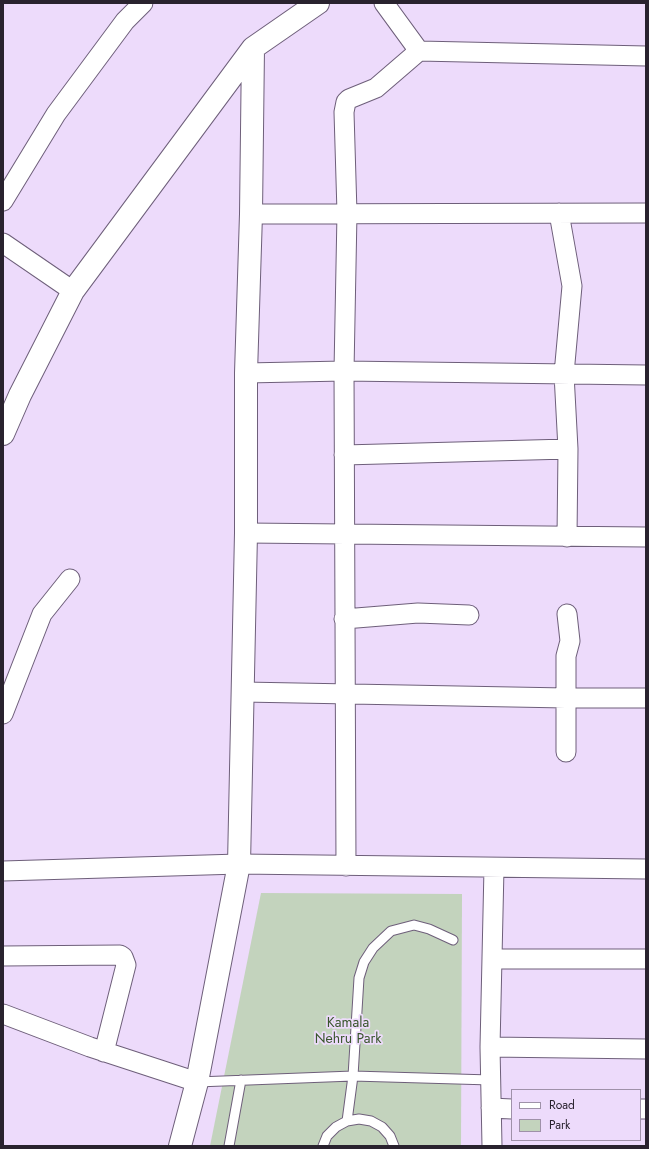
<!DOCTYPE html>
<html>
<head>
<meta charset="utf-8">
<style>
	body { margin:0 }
	#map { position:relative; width:649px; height:1149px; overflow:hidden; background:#eddbfb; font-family:Jost,sans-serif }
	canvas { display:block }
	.frame { position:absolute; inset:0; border:4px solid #29222e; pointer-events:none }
	.legend { position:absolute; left:511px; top:1089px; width:130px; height:52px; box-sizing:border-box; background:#eddbfb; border:1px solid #9f91a9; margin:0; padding:5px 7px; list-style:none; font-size:12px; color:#29222e }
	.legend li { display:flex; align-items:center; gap:8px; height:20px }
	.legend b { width:20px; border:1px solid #9f91a9 }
</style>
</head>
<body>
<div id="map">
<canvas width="649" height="1149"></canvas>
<div class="frame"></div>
<ul class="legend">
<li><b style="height:5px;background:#fff"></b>Road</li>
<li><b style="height:11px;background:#c3d3bd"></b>Park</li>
</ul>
</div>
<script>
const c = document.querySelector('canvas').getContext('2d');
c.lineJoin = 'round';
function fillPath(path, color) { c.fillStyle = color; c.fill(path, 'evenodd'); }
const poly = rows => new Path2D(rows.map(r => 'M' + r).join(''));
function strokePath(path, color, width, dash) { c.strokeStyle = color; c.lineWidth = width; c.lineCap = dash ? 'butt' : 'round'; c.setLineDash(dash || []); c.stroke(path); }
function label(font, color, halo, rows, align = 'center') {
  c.font = font + ' Jost,sans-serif'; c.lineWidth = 3.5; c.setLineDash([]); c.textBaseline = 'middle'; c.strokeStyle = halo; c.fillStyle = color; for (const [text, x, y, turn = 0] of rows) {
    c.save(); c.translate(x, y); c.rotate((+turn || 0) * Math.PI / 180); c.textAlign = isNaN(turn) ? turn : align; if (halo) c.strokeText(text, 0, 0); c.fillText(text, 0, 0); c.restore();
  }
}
const green = poly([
	[261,893,462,894,461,1146,210,1146]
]);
const lane = poly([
	[197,1082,353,1076,491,1080],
	[347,1121,353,1076,359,978,364,962,373,948,391,931,414,925,429,929,453,940],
	[229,1146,241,1080],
	[323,1146,327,1136,336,1127,347,1121,359,1119,371,1121,382,1127,390,1136,394,1146]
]);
const street = poly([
	[384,3,419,51,646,56],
	[3,201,56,114,125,21,143,3],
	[559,213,572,286,564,374,568,449,567,537],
	[251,214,646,213],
	[3,243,73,291],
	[246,373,344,371,646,375],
	[344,455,568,449],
	[246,533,646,537],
	[344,619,418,613,469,615],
	[243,692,566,698,646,698],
	[3,714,42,614,70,579],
	[566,752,566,656,570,641,567,614],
	[346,866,344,371,347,213,344,112,346,102,349,99,376,88,419,51],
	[3,871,239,864,646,869],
	[3,956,120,955,123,957,126,965,104,1052],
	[492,959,646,959],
	[3,1014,90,1047,197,1082],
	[490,1047,646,1049],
	[491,1108,512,1109],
	[640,1109,646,1109],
	[492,1146,490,1047,494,868]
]);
const secondary = poly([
	[3,434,20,395,73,291,253,48,318,3],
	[180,1146,197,1082,239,864,246,533,246,373,251,214,253,48]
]);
const parkNames = [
	["Kamala",348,1024],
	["Nehru Park",348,1040]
];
fillPath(green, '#c3d3bd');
strokePath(lane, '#6e5f7a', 11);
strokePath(street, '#6e5f7a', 21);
strokePath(secondary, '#6e5f7a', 24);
strokePath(lane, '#fff', 9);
strokePath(street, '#fff', 19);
strokePath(secondary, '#fff', 22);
label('14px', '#38552b', '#eddbfb', parkNames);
</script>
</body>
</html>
